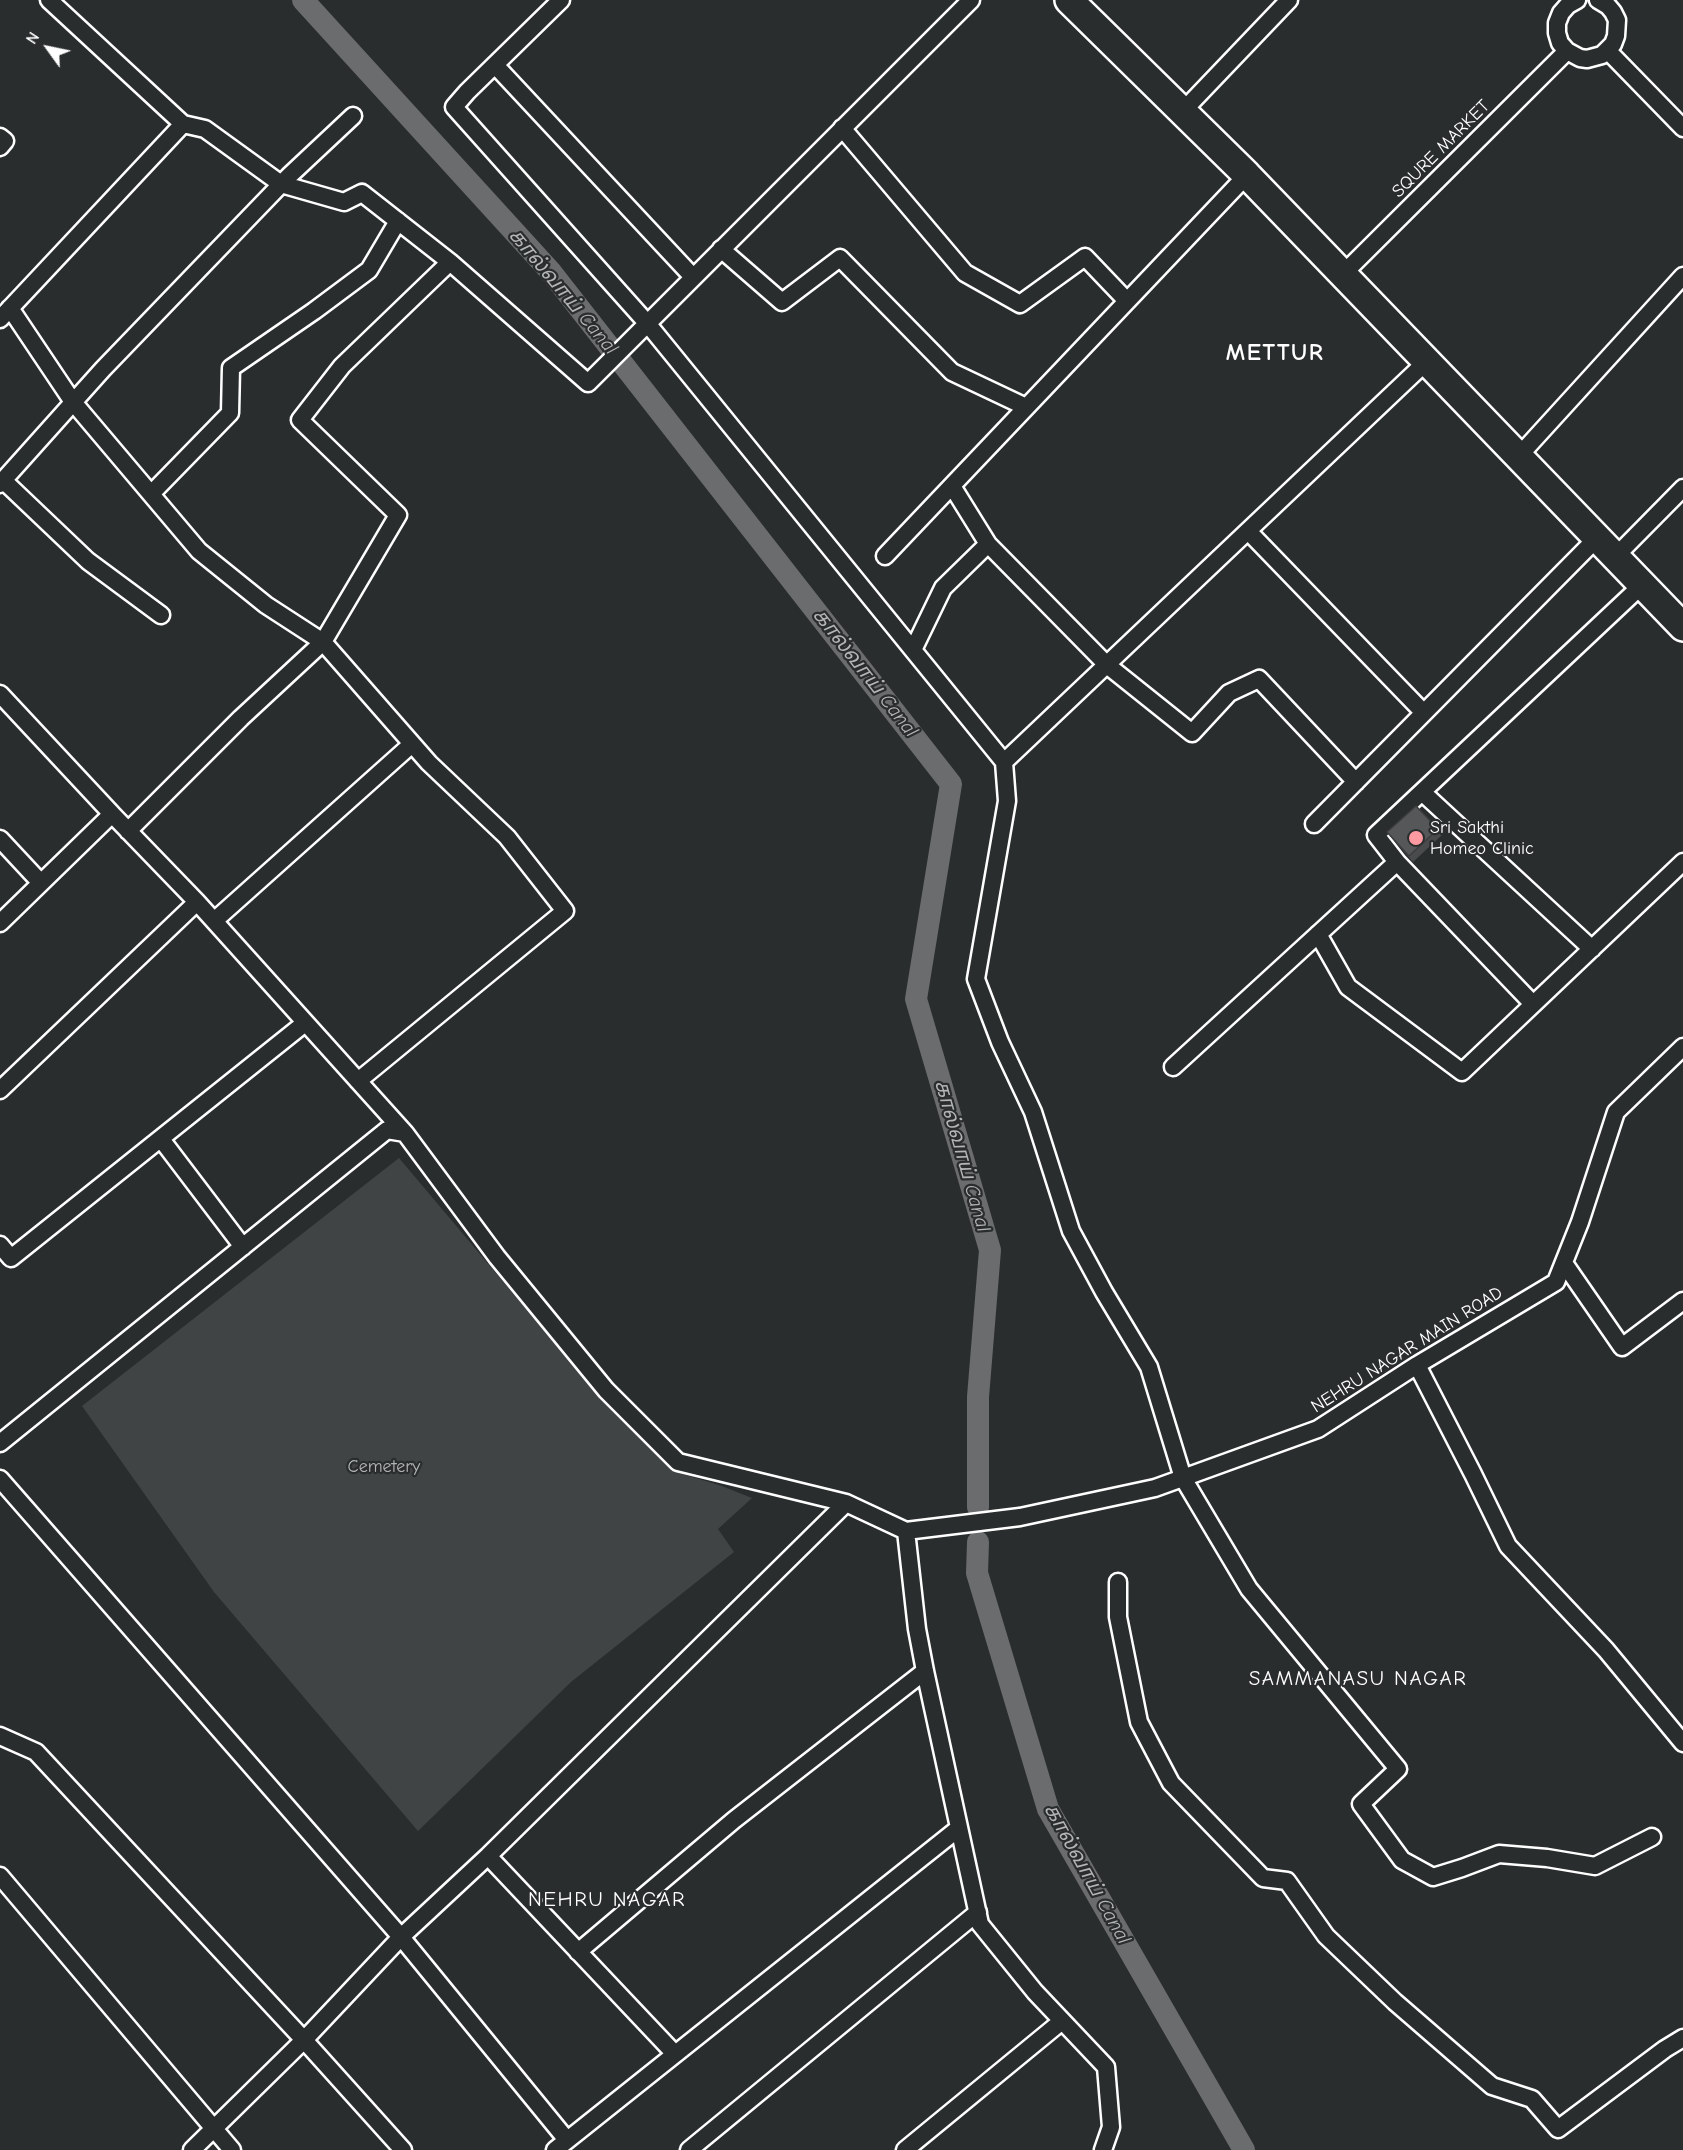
<!DOCTYPE html>
<html>
<head>
<meta charset="utf-8">
<style>
	body { margin:0 }
	#map { position:relative; width:1683px; height:2150px; overflow:hidden; background:#2a2d2e; font-family:"Comic Neue",sans-serif }
	canvas { display:block }
	.north { position:absolute; left:18px; top:18px; width:60px; height:60px; -webkit-text-stroke:4px #2a2d2e; paint-order:stroke; rotate:303deg; font-size:16px; font-weight:700; line-height:24px; text-align:center; color:#fff }
	.north::after { content:''; display:block; margin:auto; width:21px; height:27px; background:#fff; clip-path:polygon(50% 0,100% 100%,50% 72%,0 100%) }
</style>
</head>
<body>
<div id="map">
<canvas width="1683" height="2150"></canvas>
<div class="north">N</div>
</div>
<script>
const c = document.querySelector('canvas').getContext('2d');
c.lineJoin = 'round';
function fillPath(path, color) { c.fillStyle = color; c.fill(path, 'evenodd'); }
const poly = rows => new Path2D(rows.map(r => 'M' + r).join(''));
function strokePath(path, color, width, dash) { c.strokeStyle = color; c.lineWidth = width; c.lineCap = dash ? 'butt' : 'round'; c.setLineDash(dash || []); c.stroke(path); }
function label(font, color, halo, rows, align = 'center') {
  c.font = font + ' "Comic Neue","Noto Sans Tamil",sans-serif'; c.lineWidth = 4.5; c.setLineDash([]); c.textBaseline = 'middle'; c.strokeStyle = halo; c.fillStyle = color; for (const [text, x, y, turn = 0] of rows) {
    c.save(); c.translate(x, y); c.rotate((+turn || 0) * Math.PI / 180); c.textAlign = isNaN(turn) ? turn : align; if (halo) c.strokeText(text, 0, 0); c.fillText(text, 0, 0); c.restore();
  }
}
const green = poly([
	[399,1158,613,1412,679,1473,719,1485,752,1498,718,1529,734,1552,571,1682,418,1831,214,1592,82,1406]
]);
const canal = poly([
	[303,0,551,272,951,784,916,999,990,1250,978,1397,978,1507],
	[978,1542,977,1573,1048,1809,1244,2150]
]);
const street = poly([
	[561,0,467,92,454,107,647,323,1004,762,1007,801,976,979,1000,1042,1033,1112,1071,1231,1104,1292,1149,1367,1183,1478,1249,1589,1398,1769,1361,1804,1402,1860,1433,1877,1462,1868,1499,1854,1547,1858,1595,1866,1652,1837],
	[1577,0,1568,5,1561,13,1557,23,1557,33,1560,43,1567,51,1580,58,1587,59,1602,55,1613,44,1616,36,1617,20,1613,12,1608,6,1598,0],
	[1608,51,1683,128],
	[495,65,693,277],
	[1183,111,1289,0],
	[842,128,965,273,1020,304,1085,257,1127,301],
	[0,137,5,141,0,147],
	[721,249,782,302,840,258,952,372,1026,407],
	[450,262,588,383,971,0],
	[1342,275,1567,51],
	[10,308,73,402,199,551,266,605,323,642,398,515,300,420,342,366,450,262,362,193,344,202,281,184,205,129,183,124],
	[0,319,183,124,49,0],
	[1518,457,1683,276],
	[4,481,88,561,161,615],
	[0,484,103,369,289,176,353,116],
	[151,494,230,413,231,368,314,311,369,270,398,221],
	[1248,531,1424,713],
	[988,544,1107,665,1192,733,1229,693,1259,679,1356,782],
	[885,556,1247,175],
	[1615,557,1683,488],
	[913,650,943,588,988,544,952,486],
	[0,694,112,814],
	[1004,762,1426,362],
	[1422,792,1592,949],
	[1314,824,1597,538],
	[128,831,241,718,323,642,429,763,507,837,565,911,358,1081],
	[0,839,41,883],
	[1397,862,1533,1004],
	[214,921,412,744],
	[0,923,112,814,197,902,405,1133],
	[1318,934,1348,987,1462,1072,1683,862],
	[1173,1067,1397,862,1376,835,1642,585],
	[0,1090,197,902],
	[161,1139,243,1247],
	[0,1245,11,1258,305,1023],
	[1564,1263,1622,1347,1683,1301],
	[1417,1365,1473,1474,1508,1546,1606,1650,1683,1743],
	[0,1443,387,1130,405,1133,497,1257,606,1390,678,1462,846,1503,906,1531],
	[0,1479,401,1937,567,2140],
	[906,1531,1020,1517,1155,1488,1318,1429,1417,1365,1556,1282,1580,1222,1616,1112,1683,1047],
	[906,1531,917,1629,925,1671,980,1924,1035,1992,1106,2067,1111,2127,1103,2150],
	[1118,1582,1118,1617,1139,1722,1171,1783,1263,1878,1287,1881,1326,1936,1395,2002,1492,2086,1532,2099,1558,2129,1665,2049,1683,2038],
	[0,1736,36,1752,304,2040,403,2150],
	[488,1856,675,2054],
	[0,1876,232,2150],
	[578,1952,734,1820,925,1671],
	[192,2150,304,2040,401,1937,488,1856,846,1503],
	[555,2150,959,1828],
	[689,2150,978,1912],
	[905,2150,1062,2021]
]);
const primary = poly([
	[1069,0,1247,175,1683,627]
]);
const wall = poly([
	[1438,829,1442,835,1413,862,1387,832]
]);
const building = poly([
	[1416,806,1438,829,1409,856,1387,832,1416,806]
]);
const markers = [
	[1416,838,8,"#ff9aa2"]
];
const streetNames = [
	["SQURE MARKET",1441,149,-45],
	["NEHRU NAGAR MAIN ROAD",1407,1350,-32]
];
const poiNames = [
	["Sri Sakthi",1430,828],
	["Homeo Clinic",1430,849]
];
const parkNames = [
	["Cemetery",384,1467]
];
const waterNames = [
	["கால்வாய் Canal",563,292,50],
	["கால்வாய் Canal",865,673,52],
	["கால்வாய் Canal",962,1156,74],
	["கால்வாய் Canal",1087,1874,61]
];
const quarterNames = [
	["SAMMANASU NAGAR",1358,1679],
	["NEHRU NAGAR",607,1900]
];
const districtNames = [
	["METTUR",1275,353]
];
fillPath(green, '#414445');
strokePath(canal, '#6a6c6d', 22);
strokePath(street, '#fff', 21);
strokePath(primary, '#fff', 32);
strokePath(street, '#2a2d2e', 16);
strokePath(primary, '#2a2d2e', 27);
fillPath(wall, '#494b4c');
fillPath(building, '#555758');
strokePath(building, '#3c3d3e', 1.5);
for (const [x, y, r, color] of markers) { const dot = new Path2D(); dot.arc(x, y, r, 0, 2 * Math.PI); c.fillStyle = color; c.fill(dot); strokePath(dot, '#2a2d2e', 2); }
label('18px', '#fff', '#2a2d2e', streetNames);
label('18px', '#fff', '#2a2d2e', poiNames, 'left');
label('18px', '#b3b4b5', '#2a2d2e', parkNames);
label('italic 20px', '#b4b6b6', '#2a2d2e', waterNames);
c.letterSpacing = '1.5px';
label('21px', '#fff', '#2a2d2e', quarterNames);
c.letterSpacing = '0px';
c.letterSpacing = '1.5px';
label('bold 24px', '#fff', '#2a2d2e', districtNames);
c.letterSpacing = '0px';
</script>
</body>
</html>
